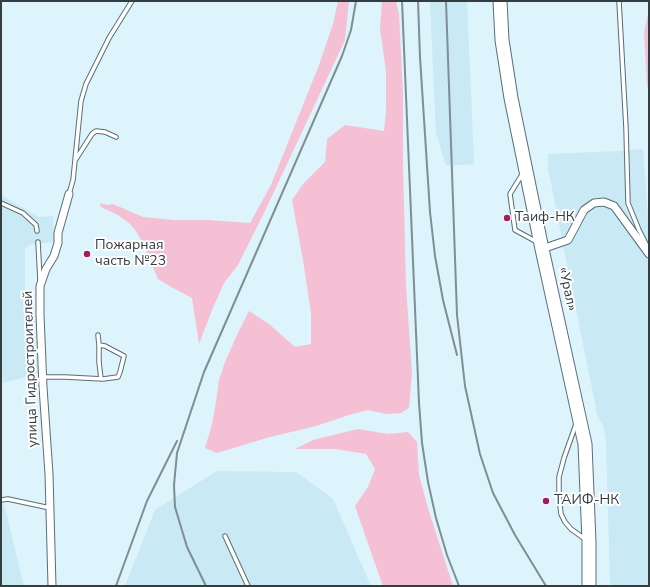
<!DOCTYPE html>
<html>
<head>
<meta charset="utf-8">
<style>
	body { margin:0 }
	#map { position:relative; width:650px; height:587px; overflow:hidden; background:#ddf4fc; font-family:"Nunito Sans",sans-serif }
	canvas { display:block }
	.frame { position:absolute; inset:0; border:2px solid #343d40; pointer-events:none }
</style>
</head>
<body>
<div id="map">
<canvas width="650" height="587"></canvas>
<div class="frame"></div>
</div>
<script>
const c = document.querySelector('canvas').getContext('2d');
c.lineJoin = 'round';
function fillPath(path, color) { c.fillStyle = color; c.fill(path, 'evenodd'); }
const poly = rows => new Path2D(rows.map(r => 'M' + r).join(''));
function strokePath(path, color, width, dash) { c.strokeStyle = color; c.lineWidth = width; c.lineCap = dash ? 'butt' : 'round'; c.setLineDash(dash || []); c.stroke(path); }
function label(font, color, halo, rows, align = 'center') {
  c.font = font + ' "Nunito Sans",sans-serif'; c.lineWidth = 4; c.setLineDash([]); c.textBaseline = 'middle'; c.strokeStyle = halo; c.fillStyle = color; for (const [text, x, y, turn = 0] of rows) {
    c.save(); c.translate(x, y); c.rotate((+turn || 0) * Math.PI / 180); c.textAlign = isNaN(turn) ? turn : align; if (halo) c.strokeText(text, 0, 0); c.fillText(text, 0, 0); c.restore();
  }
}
const built = poly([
	[430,1,467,1,474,164,446,166,436,133],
	[643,149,648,216,649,218,649,586,612,586,610,583,606,440,603,425,598,418,568,270,548,168,548,154,620,151],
	[1,195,39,217,53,216,54,242,29,245,25,249,25,289,34,315,38,373,31,376,1,383],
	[217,471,296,472,333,499,371,586,125,586,155,510],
	[1,497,6,512,24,586,1,586]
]);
const green = poly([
	[338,1,349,1,345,40,265,211,238,265,224,283,212,310,199,344,192,298,173,288,158,279,141,240,136,231,130,224,118,215,101,207,100,203,107,205,113,204,143,217,174,220,208,220,250,223,271,185,319,65,333,24],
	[382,1,396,1,399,14,403,94,403,163,406,286,412,373,409,408,401,413,386,414,368,410,349,415,316,426,270,437,217,453,205,448,212,424,216,402,219,380,225,362,237,335,249,311,269,324,295,347,311,344,311,313,303,260,292,200,303,184,325,162,327,139,345,125,384,131,386,111,386,72,380,29],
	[649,9,649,92,647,85,644,32],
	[358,429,388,434,408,432,417,442,419,475,428,508,453,586,383,586,381,581,355,506,368,487,375,469,366,454,335,449,295,449,313,440]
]);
const lane = poly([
	[619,1,626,128,628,203,639,230,647,246],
	[76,159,92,134,96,131,105,132,116,137],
	[523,173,510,194,515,230,537,242],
	[69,194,73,180,81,101,86,84,109,38,132,1],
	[1,203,23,213,36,225,37,231],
	[38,242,40,280],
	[99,345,99,362,101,379],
	[42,377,65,377,103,379,118,377,120,372,124,356,105,346,99,345,98,335],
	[576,424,564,458,559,477,559,497,561,514,565,522,571,529,585,539],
	[1,500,8,499,50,508],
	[225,536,248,586]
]);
const street = poly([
	[542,249,568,240,584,210,594,203,604,202,614,206,649,254],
	[52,586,49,474,43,387,40,315,40,286,46,269,54,256,58,243,58,233,69,194]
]);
const highway = poly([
	[500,1,502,40,511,98,542,249,585,444,589,542,589,586]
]);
const rail = poly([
	[402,1,419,403,422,443,428,482,436,518,447,555,459,586],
	[418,1,420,57,430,212,435,256,443,300,457,355],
	[446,1,457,315,465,386,480,454,493,493,515,535,546,586],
	[116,586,147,501,177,441],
	[206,586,187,547,175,507,174,485,177,453,204,372,342,56,351,30,356,1]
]);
const markers = [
	[507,218,4,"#a41b63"],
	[87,254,4,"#a41b63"],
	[546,501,4,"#a41b63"]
];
const poiNames = [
	["Таиф-НК",515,218],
	["Пожарная",95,246],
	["часть №23",95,262],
	["ТАИФ-НК",554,501]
];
const streetNames = [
	["«Урал»",567,289,78],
	["улица Гидростроителей",31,369,-92]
];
fillPath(built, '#c9e9f4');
fillPath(green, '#f5c0d4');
strokePath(lane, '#596e75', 5.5);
strokePath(street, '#596e75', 9);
strokePath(highway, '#596e75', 15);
strokePath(lane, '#fff', 3.5);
strokePath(street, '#fff', 7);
strokePath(highway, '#fff', 13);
strokePath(rail, '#7f8e93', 2);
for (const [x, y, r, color] of markers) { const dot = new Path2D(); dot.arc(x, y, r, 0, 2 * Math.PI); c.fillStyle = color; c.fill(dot); strokePath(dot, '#fdfdfd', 1.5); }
label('14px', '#343d40', '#fdfdfd', poiNames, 'left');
label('14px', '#343d40', '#fdfdfd', streetNames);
</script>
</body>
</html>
